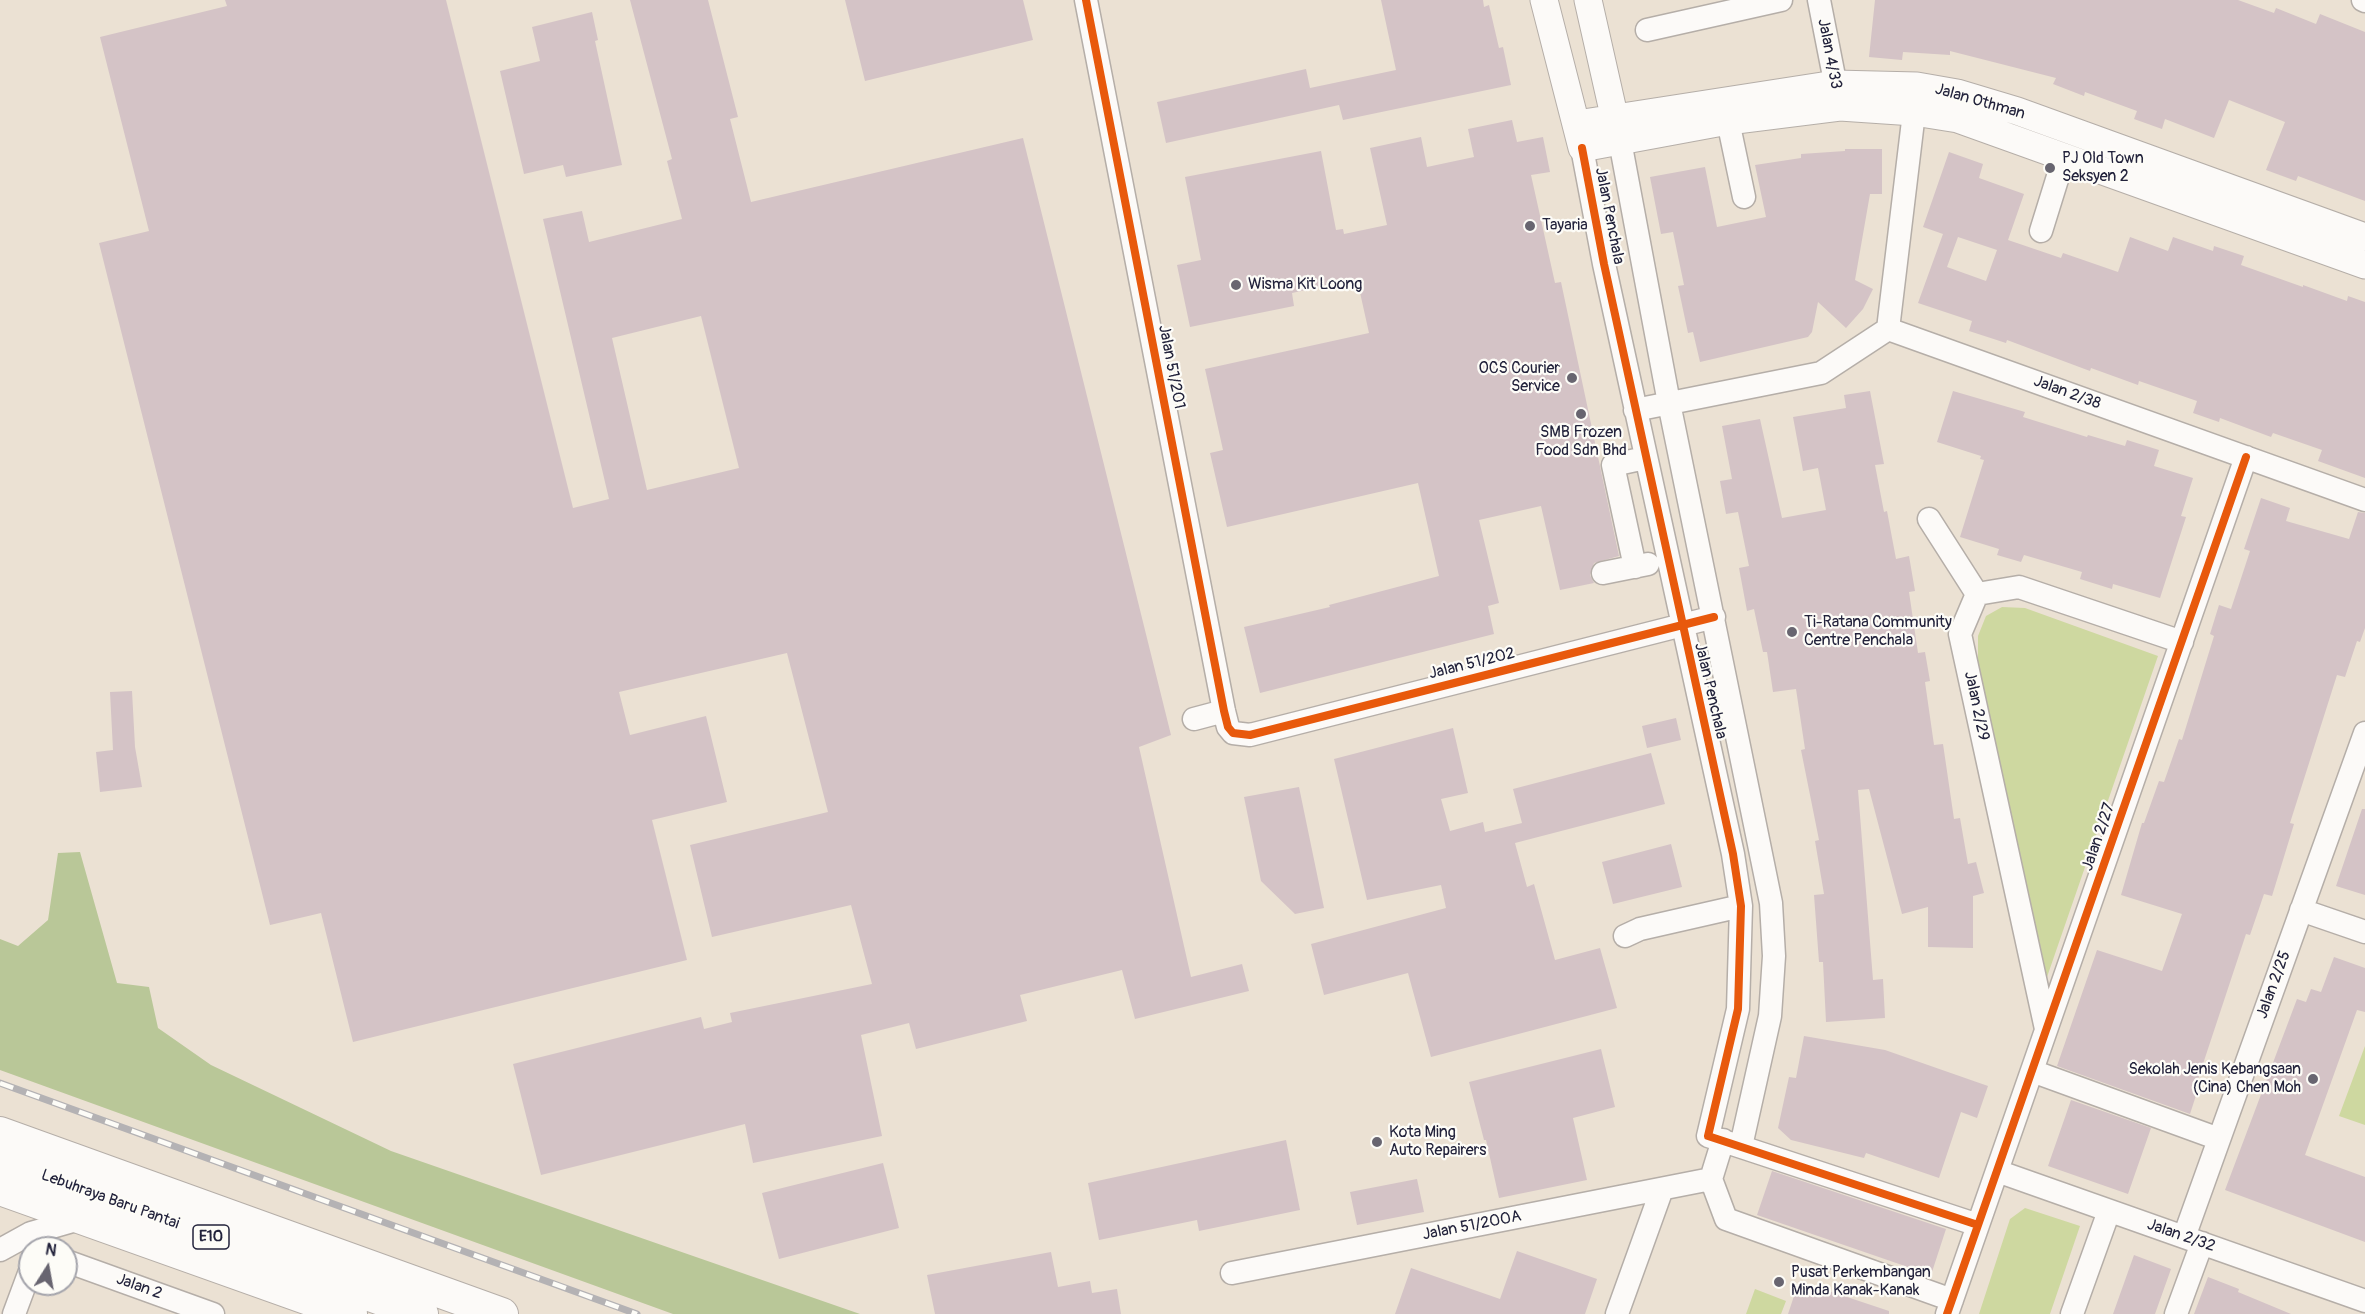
<!DOCTYPE html>
<html>
<head>
<meta charset="utf-8">
<style>
	body { margin:0 }
	#map { position:relative; width:2365px; height:1314px; overflow:hidden; background:#ebe1d3; font-family:Pangolin,sans-serif }
	canvas { display:block }
	.north { position:absolute; left:18px; top:1236px; width:60px; height:60px; box-sizing:border-box; background:#fdfcf7; border:2px solid #a5a5ac; border-radius:50%; rotate:11deg; font-size:16px; font-weight:700; line-height:24px; text-align:center; color:#22223b }
	.north::after { content:''; display:block; margin:auto; width:21px; height:27px; background:#686570; clip-path:polygon(50% 0,100% 100%,50% 72%,0 100%) }
</style>
</head>
<body>
<div id="map">
<canvas width="2365" height="1314"></canvas>
<div class="north">N</div>
</div>
<script>
const c = document.querySelector('canvas').getContext('2d');
c.lineJoin = 'round';
function fillPath(path, color) { c.fillStyle = color; c.fill(path, 'evenodd'); }
const poly = rows => new Path2D(rows.map(r => 'M' + r).join(''));
function strokePath(path, color, width, dash) { c.strokeStyle = color; c.lineWidth = width; c.lineCap = dash ? 'butt' : 'round'; c.setLineDash(dash || []); c.stroke(path); }
function label(font, color, halo, rows, align = 'center') {
  c.font = font + ' Pangolin,sans-serif'; c.lineWidth = 4.5; c.setLineDash([]); c.textBaseline = 'middle'; c.strokeStyle = halo; c.fillStyle = color; for (const [text, x, y, turn = 0] of rows) {
    c.save(); c.translate(x, y); c.rotate((+turn || 0) * Math.PI / 180); c.textAlign = isNaN(turn) ? turn : align; if (halo) c.strokeText(text, 0, 0); c.fillText(text, 0, 0); c.restore();
  }
}
const green = poly([
	[2002,607,2025,608,2158,656,2047,977,1978,665,1978,636,1986,616],
	[2365,1046,2365,1125,2339,1116],
	[2025,1208,2080,1226,2050,1314,1979,1314,2010,1219],
	[1755,1289,1786,1301,1781,1314,1746,1314]
]);
const forest = poly([
	[80,852,117,983,149,987,158,1028,211,1065,391,1151,860,1314,673,1314,0,1070,0,939,18,946,48,920,58,853]
]);
const building = poly([
	[225,0,446,0,573,508,609,499,543,219,582,211,589,242,682,219,667,161,672,159,630,0,708,0,738,117,730,119,751,202,1023,138,1171,735,1139,747,1191,977,1242,964,1249,991,1135,1019,1122,970,1020,995,1027,1021,916,1049,909,1023,861,1035,882,1136,753,1163,745,1124,541,1175,513,1064,701,1017,704,1029,732,1022,730,1013,872,984,851,905,712,937,690,845,828,812,787,653,619,692,630,735,706,716,727,802,652,820,687,960,353,1042,321,913,270,925,99,243,149,231,100,37,227,6],
	[701,316,739,468,647,490,612,338],
	[845,0,1023,0,1033,40,865,81],
	[1381,0,1483,0,1484,7,1489,5,1499,48,1503,47,1511,85,1343,120,1339,105,1166,143,1157,102,1306,69,1310,88,1396,70],
	[1875,0,2238,0,2274,13,2276,8,2316,24,2320,14,2365,32,2365,201,2298,176,2296,181,2266,170,2285,122,2229,100,2214,138,2165,119,2162,129,2134,119,2137,111,2085,92,2084,96,2053,84,2056,78,1950,51,1950,55,1903,52,1902,60,1869,57],
	[592,12,598,40,595,41,622,165,566,177,563,165,524,174,500,71,540,61,532,27],
	[1512,120,1517,142,1543,137,1550,172,1531,175,1555,283,1561,282,1619,556,1594,563,1590,575,1594,583,1560,590,1541,506,1479,520,1499,603,1488,606,1494,634,1260,693,1244,627,1330,607,1329,605,1439,576,1418,483,1227,527,1210,453,1223,450,1205,369,1369,333,1357,279,1292,293,1294,306,1190,327,1177,265,1201,260,1185,177,1321,151,1336,230,1343,229,1344,234,1387,225,1370,148,1421,137,1427,167,1474,157,1468,129],
	[1845,149,1882,149,1882,194,1870,194,1855,280,1873,289,1863,309,1846,328,1818,302,1812,332,1808,337,1700,362,1693,332,1688,333,1678,286,1684,285,1673,232,1661,234,1650,177,1705,167,1717,227,1766,217,1755,165,1801,158,1801,154,1845,151],
	[1949,152,1983,164,1979,178,2024,194,2008,240,2061,258,2063,253,2118,272,2130,237,2168,251,2173,237,2213,251,2214,246,2244,256,2241,265,2303,287,2303,285,2347,301,2348,296,2365,302,2365,478,2318,461,2322,450,2273,433,2271,437,2220,418,2219,422,2193,413,2197,401,2139,381,2138,385,2091,368,2090,371,2007,340,2006,343,1969,331,1972,321,1918,303,1943,234,1923,227],
	[1958,237,1997,250,1986,281,1947,267],
	[1870,391,1884,464,1875,465,1884,512,1887,511,1896,559,1909,556,1915,591,1909,592,1918,653,1925,652,1930,681,1925,682,1934,745,1943,744,1954,819,1960,818,1968,864,1976,862,1984,893,1973,896,1973,948,1928,947,1928,907,1902,914,1869,789,1858,790,1873,980,1883,979,1885,1018,1826,1022,1823,962,1819,962,1814,895,1824,894,1815,841,1819,840,1801,750,1805,749,1796,689,1773,692,1767,652,1763,652,1754,609,1747,611,1739,568,1749,566,1738,512,1726,514,1720,481,1732,479,1722,426,1760,419,1782,518,1826,510,1818,468,1803,471,1793,417,1846,408,1844,395],
	[1953,391,2025,412,2023,417,2087,437,2088,435,2125,446,2127,440,2159,450,2154,466,2193,478,2181,516,2186,517,2160,598,2113,584,2112,589,2080,579,2082,572,2024,555,2021,562,1997,555,1999,549,1960,537,1984,460,1980,459,1981,456,1937,442],
	[2261,498,2290,508,2286,521,2349,539,2358,512,2365,513,2365,628,2360,642,2357,641,2345,677,2337,675,2290,823,2294,824,2272,896,2264,894,2250,935,2246,934,2198,1079,2201,1080,2190,1114,2057,1066,2097,950,2162,971,2182,914,2121,895,2142,823,2144,823,2159,781,2164,782,2179,739,2182,740,2214,636,2210,634,2219,605,2231,609,2250,551,2244,549],
	[132,691,135,747,142,787,100,792,96,752,113,750,110,692],
	[1676,718,1681,740,1647,748,1642,726],
	[1453,728,1468,793,1441,799,1450,831,1483,822,1485,832,1522,823,1513,789,1651,753,1665,804,1515,843,1527,887,1534,884,1555,960,1600,948,1617,1008,1431,1057,1408,973,1324,995,1311,944,1446,908,1441,885,1367,900,1334,759],
	[1299,787,1324,908,1295,914,1261,881,1244,797],
	[2362,809,2365,809,2365,895,2336,886],
	[1671,844,1682,887,1613,904,1602,862],
	[2334,957,2365,968,2365,1012,2357,1010,2305,1155,2365,1177,2365,1242,2225,1190,2297,999,2306,1002,2311,989,2321,992],
	[1804,1036,1885,1050,1988,1086,1977,1118,1961,1112,1939,1178,1866,1153,1864,1158,1791,1140,1778,1128,1789,1077,1796,1078],
	[1601,1049,1615,1107,1573,1118,1587,1180,1499,1198,1486,1140,1484,1140,1469,1082],
	[2071,1100,2151,1128,2128,1194,2048,1166],
	[1286,1140,1300,1210,1199,1231,1197,1220,1099,1240,1088,1183],
	[883,1163,899,1228,779,1259,762,1193],
	[1772,1171,1946,1229,1931,1275,1757,1215],
	[1417,1179,1424,1212,1357,1225,1350,1192],
	[1517,1251,1597,1279,1585,1314,1395,1314,1411,1268,1500,1299],
	[1051,1252,1058,1287,1090,1281,1092,1293,1117,1289,1121,1314,935,1314,927,1275],
	[2134,1255,2171,1269,2155,1314,2113,1314],
	[2208,1277,2239,1289,2238,1292,2291,1314,2194,1314],
	[1799,1281,1889,1311,1889,1314,1788,1314]
]);
const minor = poly([
	[1086,0,1224,711,1228,727,1233,733,1250,735,1714,617],
	[1819,0,1839,102],
	[2363,0,2365,1],
	[1647,30,1781,0],
	[1728,121,1744,197],
	[1620,141,1669,403,1771,903,1774,956,1770,1016,1741,1146],
	[1582,148,1604,264,1733,854,1741,906,1738,1009,1708,1136,1978,1225],
	[2041,231,2064,157],
	[1888,329,2365,500],
	[1635,410,1821,373,1888,329,1916,96],
	[1929,519,1977,594],
	[1635,567,1613,465,1645,458],
	[1603,573,1648,564],
	[1194,719,1224,711],
	[2301,910,2365,932],
	[1625,936,1640,929,1741,906],
	[2046,1029,1960,634,1977,594,2019,587,2182,642],
	[2032,1071,2219,1139],
	[1723,1140,1711,1179,1726,1219,1952,1300],
	[1997,1171,2365,1301],
	[2184,1237,2365,733],
	[0,1250,31,1233,83,1218],
	[66,1261,213,1314],
	[1232,1273,1711,1179],
	[14,1314,30,1271],
	[1617,1314,1662,1189],
	[1947,1314,2246,457],
	[2072,1314,2109,1211],
	[2176,1314,2202,1243]
]);
const major = poly([
	[1544,0,1582,148,1728,121,1840,107,1914,112,1958,119,2365,265],
	[1588,0,1618,133],
	[1577,124,1835,84,1917,86,1957,93,2017,111,2365,237]
]);
const highway = poly([
	[0,1133,502,1314],
	[0,1160,422,1314],
	[0,1189,351,1314]
]);
const rail = poly([
	[0,1083,637,1314]
]);
const cycleway = poly([
	[1086,0,1224,711,1228,727,1233,733,1250,735,1714,617],
	[1582,148,1604,264,1733,854,1741,906,1738,1009,1708,1136,1978,1225],
	[1947,1314,2246,457]
]);
const markers = [
	[2050,168,6,"#686570"],
	[1530,226,6,"#686570"],
	[1236,285,6,"#686570"],
	[1572,378,6,"#686570"],
	[1581,414,6,"#686570"],
	[1792,632,6,"#686570"],
	[2313,1079,6,"#686570"],
	[1377,1142,6,"#686570"],
	[1779,1282,6,"#686570"]
];
const shields = [
	[211,1237,36]
];
const shieldNames = [
	["E10",211,1237]
];
const streetNames = [
	["Jalan 4/33",1829,54,79],
	["Jalan Othman",1980,102,16],
	["Jalan Penchala",1609,216,79],
	["Jalan 51/201",1171,367,79],
	["Jalan 2/38",2067,393,20],
	["Jalan 51/202",1472,664,-14],
	["Jalan Penchala",1710,691,77],
	["Jalan 2/29",1976,706,78],
	["Jalan 2/27",2099,837,-71],
	["Jalan 2/25",2274,985,-70],
	["Lebuhraya Baru Pantai",110,1200,20],
	["Jalan 51/200A",1472,1226,-11],
	["Jalan 2/32",2181,1236,19],
	["Jalan 2",139,1287,20]
];
const poiNames = [
	["PJ Old Town",2062,159],
	["Seksyen 2",2062,177],
	["Tayaria",1542,226],
	["Wisma Kit Loong",1248,285],
	["OCS Courier",1560,369,"right"],
	["Service",1560,387,"right"],
	["SMB Frozen",1581,433,"center"],
	["Food Sdn Bhd",1581,451,"center"],
	["Ti-Ratana Community",1804,623],
	["Centre Penchala",1804,641],
	["Sekolah Jenis Kebangsaan",2301,1070,"right"],
	["(Cina) Chen Moh",2301,1088,"right"],
	["Kota Ming",1389,1133],
	["Auto Repairers",1389,1151],
	["Pusat Perkembangan",1791,1273],
	["Minda Kanak-Kanak",1791,1291]
];
fillPath(green, '#ced8a0');
fillPath(forest, '#b9c798');
fillPath(building, '#d4c3c6');
strokePath(minor, '#b5aea8', 25);
strokePath(major, '#b5aea8', 29);
strokePath(highway, '#b5aea8', 34);
strokePath(minor, '#fcfaf8', 22);
strokePath(major, '#fcfaf8', 27);
strokePath(highway, '#fcfaf8', 32);
strokePath(rail, '#b4b2b4', 7);
strokePath(rail, '#fdfcf7', 4.5, [14]);
strokePath(cycleway, '#e8590c', 8);
for (const [x, y, r, color] of markers) { const dot = new Path2D(); dot.arc(x, y, r, 0, 2 * Math.PI); c.fillStyle = color; c.fill(dot); strokePath(dot, '#fdfcf7', 2); }
for (const [x, y, w] of shields) { const box = new Path2D(); box.roundRect(x - w / 2, y - 12, w, 24, 4.5); c.fillStyle = '#fdfcf7'; c.fill(box); strokePath(box, '#22223b', 1.5); }
label('bold 15px', '#22223b', null, shieldNames);
label('16px', '#22223b', '#fdfcf7', streetNames);
label('16px', '#22223b', '#fdfcf7', poiNames, 'left');
</script>
</body>
</html>
